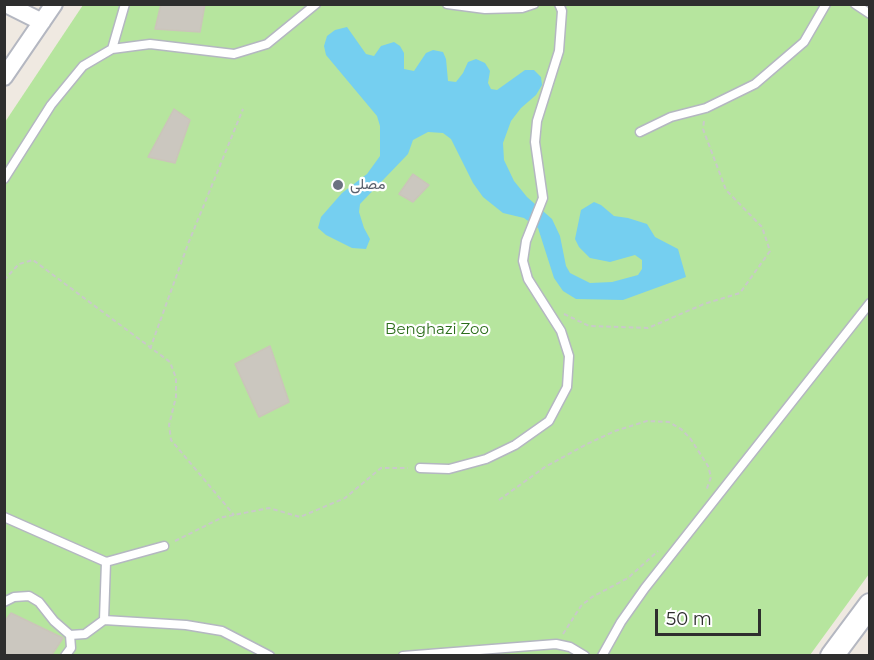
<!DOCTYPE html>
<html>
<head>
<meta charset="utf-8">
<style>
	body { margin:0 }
	#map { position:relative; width:874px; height:660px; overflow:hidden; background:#efe9e1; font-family:Montserrat,sans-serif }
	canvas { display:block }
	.frame { position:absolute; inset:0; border:6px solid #2e2e2e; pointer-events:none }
	.scale { position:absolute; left:655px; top:609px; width:106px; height:27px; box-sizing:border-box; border:3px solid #2e2e2e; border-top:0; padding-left:8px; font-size:18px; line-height:21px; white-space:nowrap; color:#2e2e2e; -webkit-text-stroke:4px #fff; paint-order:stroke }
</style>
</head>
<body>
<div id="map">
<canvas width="874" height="660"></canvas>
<div class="frame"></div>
<div class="scale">50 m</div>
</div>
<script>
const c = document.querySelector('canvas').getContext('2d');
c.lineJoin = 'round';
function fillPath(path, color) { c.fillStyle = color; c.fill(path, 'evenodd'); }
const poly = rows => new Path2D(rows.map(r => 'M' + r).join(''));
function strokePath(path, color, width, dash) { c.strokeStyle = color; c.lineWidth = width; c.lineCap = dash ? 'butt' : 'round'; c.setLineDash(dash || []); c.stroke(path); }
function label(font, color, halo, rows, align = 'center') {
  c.font = font + ' Montserrat,Vazirmatn,sans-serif'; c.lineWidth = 4.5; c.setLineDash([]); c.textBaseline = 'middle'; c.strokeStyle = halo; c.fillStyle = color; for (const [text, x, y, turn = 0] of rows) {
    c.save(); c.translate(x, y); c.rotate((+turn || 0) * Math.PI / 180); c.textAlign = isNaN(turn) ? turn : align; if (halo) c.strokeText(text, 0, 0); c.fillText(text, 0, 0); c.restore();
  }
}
const green = poly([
	[83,5,869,5,869,574,810,655,5,656,5,122]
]);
const water = poly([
	[347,27,366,54,374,56,381,46,394,42,400,46,404,53,404,69,414,71,426,53,433,50,443,52,446,59,448,81,456,82,463,73,468,62,476,59,485,63,490,71,488,83,491,89,497,90,525,70,534,70,541,77,542,85,536,95,521,108,511,121,503,143,504,160,514,181,527,197,552,219,560,236,566,266,570,273,590,283,612,282,638,275,642,269,642,260,635,255,610,262,590,258,579,247,575,239,581,210,594,202,601,205,614,216,628,218,647,224,655,237,678,249,686,277,623,300,576,299,563,291,554,278,538,228,524,218,503,213,483,197,473,183,451,139,443,133,428,132,413,140,408,154,360,204,359,212,364,228,370,239,366,249,352,248,326,235,318,228,321,217,342,193,367,174,380,156,380,126,377,116,326,55,324,46,327,36,335,30]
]);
const building = poly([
	[161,4,205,4,200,32,155,29,161,4],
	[174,109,190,120,175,163,148,157,174,109],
	[413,174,429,185,413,202,399,194,413,174],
	[270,346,289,402,259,417,235,364,270,346],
	[11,613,63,638,51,656,4,656,4,622,11,613]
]);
const path = poly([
	[4,280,19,264,33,260,170,362,176,378,176,397,169,425,171,440,234,515],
	[564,314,589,326,648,328,704,304,740,293,770,251,762,227,726,190,703,129,704,121],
	[150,349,188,244,243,109],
	[499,500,545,467,587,444,615,431,647,421,669,422,681,429,690,438,708,466,711,477,706,491],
	[175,541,223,517,234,515,269,508,300,517,345,498,381,468,408,468],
	[563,634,581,606,592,597,628,578,658,551]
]);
const lane = poly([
	[447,4,485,9,522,8,534,4],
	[855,4,870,14],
	[112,49,125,4],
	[640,132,671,117,706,108,755,84,804,42,826,4],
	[4,179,51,105,83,66,112,49,150,44,234,54,267,44,316,4],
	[420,468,449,469,486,459,515,445,549,421,567,387,569,356,561,331,528,279,523,261,526,241,543,198,535,142,537,121,559,51,562,11,559,4],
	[4,517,106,562,164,546],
	[106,562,104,620,186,625,222,631,270,656],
	[4,602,14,597,29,596,39,602,54,621,70,635,71,648,65,656],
	[70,635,85,634,104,620],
	[403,656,556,644,570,647,585,656],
	[602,656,621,622,645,588,870,303]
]);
const street = poly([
	[6,4,42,22],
	[4,77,54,4]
]);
const secondary = poly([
	[832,656,870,605]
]);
const markers = [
	[338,185,6,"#6b7280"]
];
const worshipNames = [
	["مصلى",350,185]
];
const parkNames = [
	["Benghazi Zoo",437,330]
];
fillPath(green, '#b6e59e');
fillPath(water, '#75cff0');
fillPath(building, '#cbc7bf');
strokePath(building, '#cbc5ba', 1.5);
strokePath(lane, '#b4b7c1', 11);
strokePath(street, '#b4b7c1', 20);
strokePath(secondary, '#b4b7c1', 26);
strokePath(path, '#c9c9c9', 2, [4.5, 3]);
strokePath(lane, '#fff', 8);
strokePath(street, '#fff', 16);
strokePath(secondary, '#fff', 22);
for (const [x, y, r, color] of markers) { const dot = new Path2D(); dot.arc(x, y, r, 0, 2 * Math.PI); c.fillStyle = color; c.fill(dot); strokePath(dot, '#fff', 2); }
label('15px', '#5b616d', '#fff', worshipNames, 'left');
label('15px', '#2c6e1b', '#fff', parkNames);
</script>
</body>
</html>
